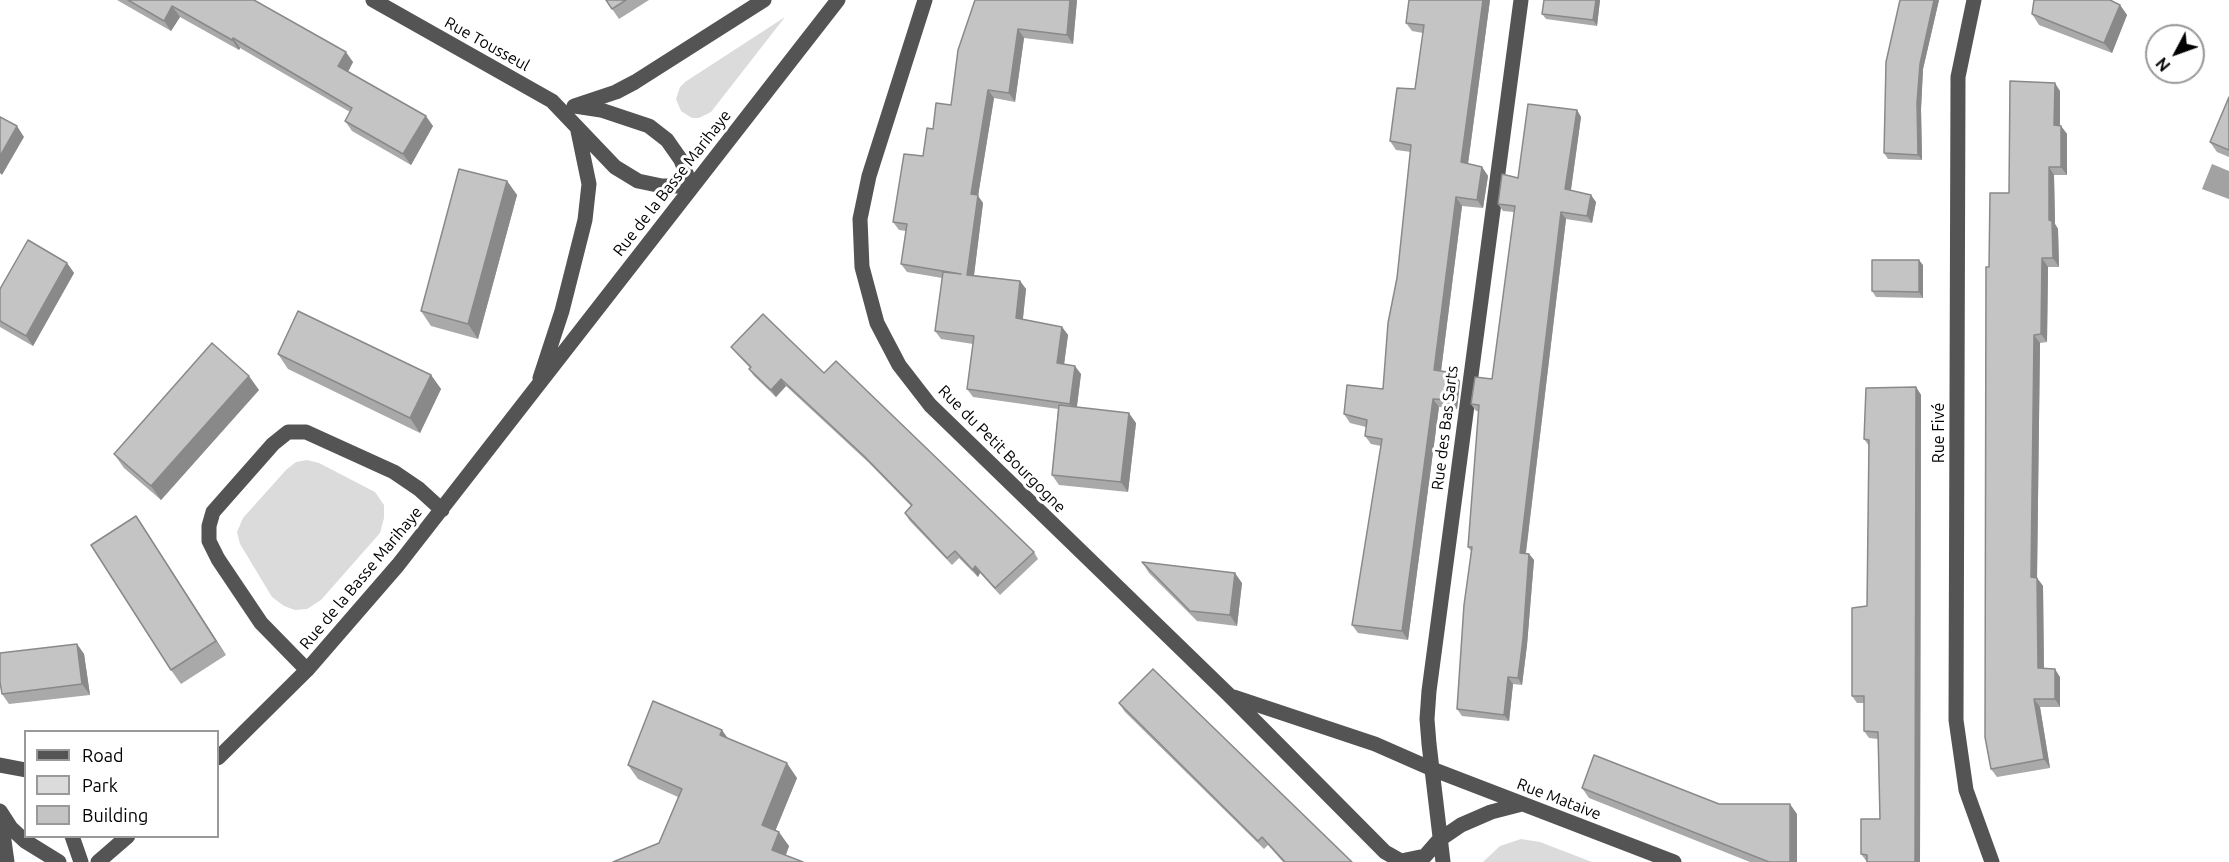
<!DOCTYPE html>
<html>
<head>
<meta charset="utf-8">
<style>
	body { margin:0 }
	#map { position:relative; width:2229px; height:862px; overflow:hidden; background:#fff; font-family:Ubuntu,sans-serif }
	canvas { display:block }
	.legend { position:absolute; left:24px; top:730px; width:195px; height:108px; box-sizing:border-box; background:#fff; border:2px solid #999; margin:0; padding:8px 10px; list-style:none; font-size:18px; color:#000 }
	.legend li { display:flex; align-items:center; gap:12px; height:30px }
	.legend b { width:30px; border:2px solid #999 }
	.north { position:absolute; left:2145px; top:24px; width:60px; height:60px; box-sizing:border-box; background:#fff; border:2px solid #999; border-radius:50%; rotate:229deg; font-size:16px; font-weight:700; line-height:24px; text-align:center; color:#000 }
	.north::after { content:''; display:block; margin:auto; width:21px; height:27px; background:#000; clip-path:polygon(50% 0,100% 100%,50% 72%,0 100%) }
</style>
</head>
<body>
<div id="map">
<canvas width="2229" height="862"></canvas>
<ul class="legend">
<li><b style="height:8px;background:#545454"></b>Road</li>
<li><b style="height:16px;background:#dbdbdb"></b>Park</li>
<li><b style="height:16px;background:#c4c4c4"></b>Building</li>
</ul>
<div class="north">N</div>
</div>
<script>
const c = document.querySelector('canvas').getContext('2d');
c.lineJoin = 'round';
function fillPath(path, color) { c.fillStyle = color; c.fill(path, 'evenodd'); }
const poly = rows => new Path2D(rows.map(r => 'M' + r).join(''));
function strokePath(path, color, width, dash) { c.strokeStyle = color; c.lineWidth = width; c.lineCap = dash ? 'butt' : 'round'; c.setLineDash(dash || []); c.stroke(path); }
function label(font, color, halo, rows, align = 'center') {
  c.font = font + ' Ubuntu,sans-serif'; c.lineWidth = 6; c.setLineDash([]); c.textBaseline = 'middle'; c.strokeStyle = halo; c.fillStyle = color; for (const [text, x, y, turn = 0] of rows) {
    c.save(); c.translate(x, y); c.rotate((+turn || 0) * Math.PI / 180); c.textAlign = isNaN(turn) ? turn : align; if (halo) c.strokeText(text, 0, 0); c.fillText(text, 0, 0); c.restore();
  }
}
const green = poly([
	[785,17,711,112,699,118,692,118,681,111,676,99,680,87,685,82],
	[307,460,319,463,375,492,384,505,384,518,380,533,321,600,307,609,295,610,284,606,272,597,240,544,237,532,243,518,286,470,296,462],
	[1521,839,1540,842,1592,862,1483,862,1500,846]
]);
const water = poly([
	[2212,164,2229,171,2229,199,2202,189]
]);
const minor = poly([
	[373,0,552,101,615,167,638,181,662,186,691,186],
	[925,0,869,176,860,219,862,267,877,323,899,365,930,405,1229,695,1385,852,1401,861,1425,856,1439,840,1461,825,1491,812,1522,804],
	[1974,0,1958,77,1956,720,1966,790,1992,862],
	[574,106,616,92,635,82,764,0],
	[575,106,601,110,649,126,667,140,681,160,691,186],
	[540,378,562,311,585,220,589,184,578,131],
	[307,670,261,623,218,559,209,541,209,526,213,512,273,444,288,432,306,432,394,472,419,489,442,510],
	[1234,697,1375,744,1432,769,1674,862],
	[218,758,307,670,398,565,838,0],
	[0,765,26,770],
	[0,811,11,828,25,841,59,862],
	[1,819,7,862],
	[72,836,81,862],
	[98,862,128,836],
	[1443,862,1429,744,1427,719,1429,691,1521,0]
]);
const wall = poly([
	[117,0,254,0,353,62,348,72,433,126,411,165,352,131,345,121,350,112,240,48,239,50,180,17,171,31],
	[606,0,649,0,619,19],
	[1077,0,1073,44,1024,38,1015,102,994,98,978,196,983,203,974,275,1020,281,1026,289,1023,319,1062,327,1068,335,1064,364,1081,374,1077,407,1136,423,1128,492,1059,485,1052,475,1058,409,973,397,967,389,973,344,941,339,935,331,942,278,907,272,901,264,906,231,899,230,893,222,923,156,933,129,951,105,958,50],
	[1409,0,1490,0,1468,164,1482,167,1488,176,1483,208,1462,206,1441,371,1460,381,1457,409,1439,407,1408,640,1358,633,1352,625,1381,446,1371,444,1365,436,1366,427,1350,423,1344,414,1383,389,1397,278,1411,152,1396,150,1390,141,1415,89,1423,33,1412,31,1406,23],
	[1600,0,1597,26,1546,19,1542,14],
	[1900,0,1939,0,1923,69,1921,109,1922,160,1888,159,1884,153],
	[2120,5,2127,15,2112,53,2039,25,2032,14],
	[2060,91,2060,125,2067,134,2067,175,2054,175,2055,224,2058,229,2059,267,2048,267,2047,342,2040,343,2037,578,2043,586,2044,668,2060,677,2060,707,2040,707,2050,768,1997,777,1991,769,1989,267,2009,193],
	[2229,97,2229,157,2217,152,2210,142],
	[1577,110,1581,117,1571,190,1596,202,1592,223,1566,219,1526,553,1529,554,1534,560,1527,645,1522,685,1513,684,1509,721,1462,716,1457,709,1471,551,1468,547,1479,411,1476,411,1471,404,1492,379,1514,212,1503,211,1498,204,1518,178],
	[507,181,517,195,478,339,431,326,421,311],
	[67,263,74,273,33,346,0,327,0,289],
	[1923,265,1923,298,1876,297,1872,291],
	[731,347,824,373,1034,552,1038,559,1000,595,980,573,978,577,959,558,952,565,909,520,905,513,911,506,869,463,786,386,776,397,754,376,749,369,750,368,736,353],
	[278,354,431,375,441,389,420,433,288,369],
	[1916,387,1921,395,1920,862,1867,862,1861,854,1880,819,1878,739,1869,738,1864,731,1864,703,1857,703,1852,696,1867,606,1869,446,1864,439],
	[259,390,161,500,124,468,114,454],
	[136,516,226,655,181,684,171,670],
	[1142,562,1242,583,1237,626,1197,621,1149,573],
	[77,644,84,654,90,695,9,704,2,694],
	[1119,703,1352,862,1283,862,1268,845,1264,849,1125,712],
	[729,739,797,778,775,831,789,846,786,855,659,843,678,797,638,779,628,765],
	[1582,788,1797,814,1797,862,1750,862,1589,798]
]);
const shadedWall = poly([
	[1070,0,1077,0,1073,44,1067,35],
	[1483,0,1490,0,1467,171,1461,162],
	[1596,0,1600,0,1597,26,1593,20],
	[1934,0,1939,0,1923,69,1921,109,1922,160,1918,155,1917,103,1920,64],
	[2120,5,2127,15,2112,53,2104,43],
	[172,6,180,17,171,31,164,21],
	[1018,29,1024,38,1015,102,1009,93],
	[233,38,240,48,239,50,232,40],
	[346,52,353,62,345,77,338,66],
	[2055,83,2060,91,2060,134,2054,125],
	[988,90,994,98,978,196,983,203,973,283,967,275,971,194],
	[1577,110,1581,117,1570,196,1565,189],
	[426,116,433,126,411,165,403,154],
	[17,126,24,137,2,175,0,173,0,156],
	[2061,126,2067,134,2067,175,2061,167],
	[1482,167,1488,176,1483,208,1477,200],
	[2049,167,2054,175,2055,224,2058,229,2059,267,2053,258,2049,220],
	[507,181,517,195,478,339,468,324],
	[1591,195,1596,202,1592,223,1587,216],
	[1456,197,1462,206,1440,379,1434,370],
	[1561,212,1566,219,1525,559,1520,553],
	[2042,258,2048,267,2047,342,2041,334],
	[1919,260,1923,265,1923,298,1919,292],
	[67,263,74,273,33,346,26,336],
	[1020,281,1026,289,1022,326,1016,318],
	[1062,327,1068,335,1063,372,1057,363],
	[2034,335,2040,343,2037,578,2043,586,2044,676,2038,668,2031,577],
	[1075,366,1081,374,1076,412,1070,404],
	[1454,373,1460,381,1457,409,1451,400],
	[431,375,441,389,420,433,410,418],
	[249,376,259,390,161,500,151,486],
	[781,379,786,386,776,397,771,390],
	[1916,387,1921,395,1920,862,1915,862],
	[1433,399,1439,407,1408,640,1402,631],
	[1129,413,1136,423,1128,492,1121,482],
	[136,516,146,531,226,655,216,641],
	[1529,554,1534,560,1527,645,1522,685,1518,678],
	[975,566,980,573,978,577,973,570],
	[1235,573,1242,583,1237,626,1230,615],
	[77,644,84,654,90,695,82,684],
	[2055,669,2060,677,2060,707,2055,699],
	[1508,677,1513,684,1509,721,1504,715],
	[2034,699,2040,707,2050,768,2044,759],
	[722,730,732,744,720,735],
	[787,763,797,778,772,839,762,825],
	[1790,804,1797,814,1797,862,1790,862],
	[779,832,789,846,783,862,772,850]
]);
const building = poly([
	[128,0,254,0,346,52,338,66,426,116,403,154,345,121,352,108,233,38,232,40,172,6,164,21,128,0],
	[606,0,626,0,612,9,606,0],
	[975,0,1070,0,1067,35,1018,29,1009,93,988,90,971,194,978,195,967,275,1020,281,1016,318,1062,327,1057,363,1075,366,1070,404,967,389,974,336,935,331,943,272,961,274,901,264,907,224,893,222,904,154,923,156,927,128,933,129,936,103,951,105,958,50,975,0],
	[1409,0,1483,0,1461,162,1482,167,1477,200,1456,197,1434,370,1454,373,1451,400,1433,399,1402,631,1352,625,1382,439,1365,436,1367,420,1344,414,1347,385,1383,389,1388,323,1397,278,1411,145,1390,141,1397,88,1415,89,1424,25,1406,23,1409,0],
	[1544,0,1596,0,1593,20,1542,14,1544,0],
	[1900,0,1934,0,1920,64,1917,103,1918,155,1884,153,1886,62,1900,0],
	[2034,0,2110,0,2120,5,2104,43,2032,14,2034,0],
	[2010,81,2055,83,2054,125,2061,126,2061,167,2049,167,2049,220,2052,221,2053,258,2042,258,2041,334,2034,335,2031,577,2037,578,2038,668,2055,669,2055,699,2034,699,2044,759,1991,769,1985,737,1986,267,1989,267,1990,193,2009,193,2010,81],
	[2229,97,2229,150,2210,142,2229,97],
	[1528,104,1577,110,1565,189,1591,195,1587,216,1561,212,1520,553,1529,554,1523,639,1518,678,1508,677,1504,715,1457,709,1464,605,1472,547,1468,547,1479,405,1471,404,1475,377,1492,379,1515,206,1498,204,1502,174,1518,178,1528,104],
	[0,117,17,126,0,156,0,117],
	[459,169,507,181,468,324,421,311,459,169],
	[28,240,67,263,26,336,0,321,0,289,28,240],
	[1872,260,1919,260,1919,292,1872,291,1872,260],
	[298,311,431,375,410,418,278,354,298,311],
	[763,314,824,373,836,361,1034,552,995,588,975,566,973,570,955,551,947,558,905,513,912,505,864,456,781,379,771,390,749,369,751,367,731,347,763,314],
	[212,343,249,376,151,486,114,454,212,343],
	[1916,387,1915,862,1867,862,1867,855,1861,854,1861,819,1880,819,1878,732,1864,731,1864,696,1852,696,1852,608,1867,606,1869,440,1864,439,1866,388,1916,387],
	[1059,405,1129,413,1121,482,1052,475,1059,405],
	[136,516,216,641,171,670,91,545,136,516],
	[1142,562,1235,573,1230,615,1190,611,1142,562],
	[77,644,82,684,2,694,0,682,0,653,77,644],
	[1153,669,1352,862,1285,862,1262,837,1258,841,1119,703,1153,669],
	[653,701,722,730,720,735,787,763,762,825,779,832,772,850,803,862,613,862,659,843,682,789,628,765,653,701],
	[1594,755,1719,804,1790,804,1790,862,1769,862,1582,788,1594,755]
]);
const streetNames = [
	["Rue Tousseul",487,44,29],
	["Rue de la Basse Marihaye",672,183,-52],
	["Rue des Bas Sarts",1445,428,-83],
	["Rue Fivé",1939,433,-90],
	["Rue du Petit Bourgogne",1002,449,45],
	["Rue de la Basse Marihaye",361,578,-50],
	["Rue Mataive",1559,799,21]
];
fillPath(green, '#dbdbdb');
fillPath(water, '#a2a2a2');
strokePath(minor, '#545454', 15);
fillPath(wall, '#a9a9a9');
fillPath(shadedWall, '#898989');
fillPath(building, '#c4c4c4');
strokePath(building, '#898989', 1.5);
label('16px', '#000', '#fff', streetNames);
</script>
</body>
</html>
